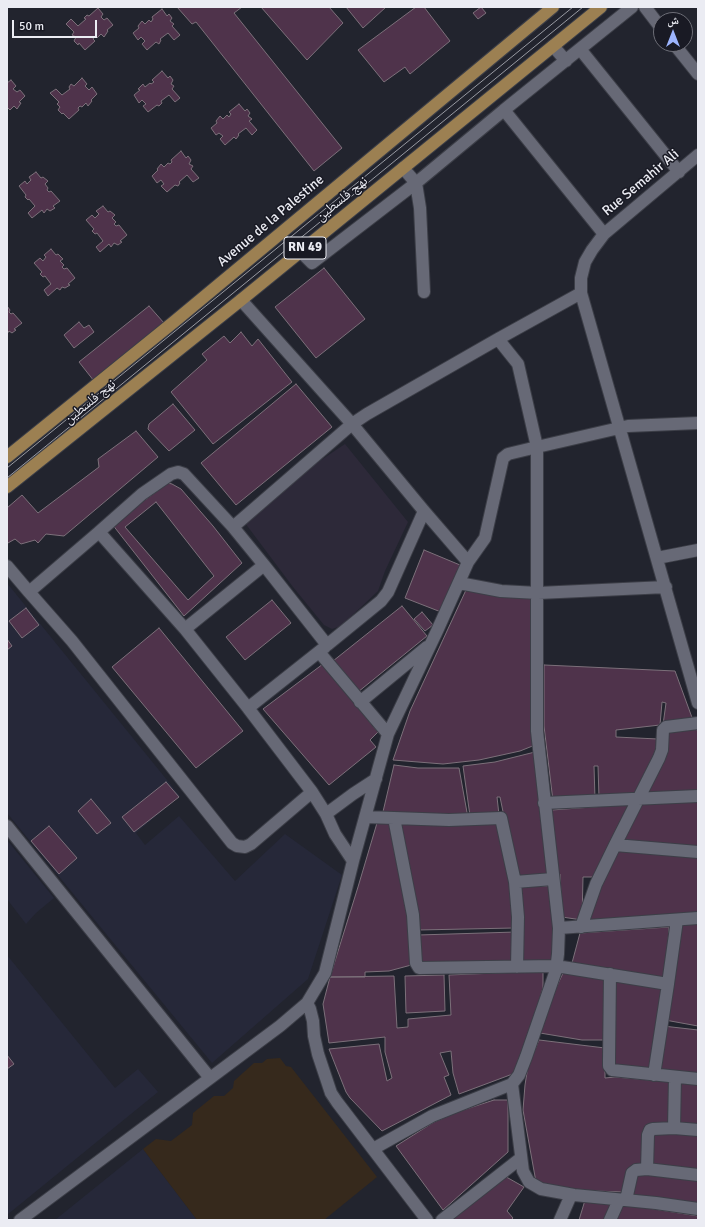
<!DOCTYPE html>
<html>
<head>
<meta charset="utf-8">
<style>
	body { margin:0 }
	#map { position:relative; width:705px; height:1227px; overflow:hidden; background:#22242e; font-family:Signika,"Noto Naskh Arabic",sans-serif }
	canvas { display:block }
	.frame { position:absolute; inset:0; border:8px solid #ebecf3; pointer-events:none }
	.north { position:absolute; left:653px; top:12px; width:40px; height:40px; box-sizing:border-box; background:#191a24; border:1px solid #6d6e77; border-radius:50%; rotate:0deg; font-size:11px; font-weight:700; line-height:16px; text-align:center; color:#ebecf3 }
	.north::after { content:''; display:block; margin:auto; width:14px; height:18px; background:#9cb4fd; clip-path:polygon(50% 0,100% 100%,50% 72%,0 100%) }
	.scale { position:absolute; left:12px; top:20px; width:85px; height:18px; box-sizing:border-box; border:2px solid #ebecf3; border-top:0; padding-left:5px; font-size:12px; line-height:14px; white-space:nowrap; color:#ebecf3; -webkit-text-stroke:3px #191a24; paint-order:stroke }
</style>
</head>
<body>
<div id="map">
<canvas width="705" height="1227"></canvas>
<div class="frame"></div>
<div class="north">ش</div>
<div class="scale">50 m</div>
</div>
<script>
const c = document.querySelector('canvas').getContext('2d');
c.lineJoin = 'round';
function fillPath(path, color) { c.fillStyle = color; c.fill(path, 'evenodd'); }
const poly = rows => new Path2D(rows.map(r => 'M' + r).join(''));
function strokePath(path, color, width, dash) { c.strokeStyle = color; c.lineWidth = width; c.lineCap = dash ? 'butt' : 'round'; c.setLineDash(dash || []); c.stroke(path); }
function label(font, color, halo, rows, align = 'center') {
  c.font = font + ' Signika,"Noto Naskh Arabic",sans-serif'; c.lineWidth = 3; c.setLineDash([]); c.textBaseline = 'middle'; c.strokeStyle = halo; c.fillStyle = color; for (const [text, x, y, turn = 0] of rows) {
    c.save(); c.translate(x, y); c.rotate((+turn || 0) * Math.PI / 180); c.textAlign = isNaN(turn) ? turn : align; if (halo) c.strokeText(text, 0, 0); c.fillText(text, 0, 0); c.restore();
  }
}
const commercial = poly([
	[345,444,408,522,385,571,378,591,341,626,332,629,324,625,293,587,245,523,309,468]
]);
const built = poly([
	[7,583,180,796,136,833,145,845,179,816,235,881,285,834,342,875,308,979,212,1063,7,813],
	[7,840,54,898,36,913,26,924,7,899],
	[7,955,115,1088,138,1069,158,1092,7,1215],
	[143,1149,197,1220,55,1220]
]);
const education = poly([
	[280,1058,286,1066,291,1067,377,1177,324,1220,197,1220,143,1149,156,1139,171,1141,192,1125,193,1113,214,1096,224,1096,233,1088,234,1081,254,1063,262,1063,267,1059]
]);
const building = poly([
	[177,7,242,7,234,13,342,148,314,171,196,22,192,24,177,7],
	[261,7,329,7,343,23,307,60,261,7],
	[346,7,386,7,363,28,346,7],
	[416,7,424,7,450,41,410,74,405,67,384,82,358,50,416,7],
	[481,7,486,13,478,19,473,13,481,7],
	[98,8,103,14,101,17,104,20,107,18,113,25,107,30,108,31,104,37,101,34,97,38,95,36,93,39,95,41,85,50,79,43,78,45,74,41,76,37,72,35,74,32,66,24,71,19,78,26,86,19,84,18,87,15,89,16,98,8],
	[162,9,167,16,169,14,172,18,170,21,174,24,172,26,180,35,174,40,168,33,160,39,161,40,159,44,156,42,147,50,142,44,145,41,141,37,138,40,133,33,139,28,138,26,142,21,145,24,149,20,151,22,153,19,152,17,162,9],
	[162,71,168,78,170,76,173,80,171,84,174,86,172,89,180,98,175,102,169,95,161,101,162,103,159,106,157,105,148,112,143,106,146,104,142,100,139,103,134,95,140,90,138,89,143,84,145,87,150,83,151,84,154,82,152,80,162,71],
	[82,78,87,84,85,86,89,90,92,87,97,94,91,100,92,101,88,106,86,103,82,107,80,106,78,108,79,110,69,119,63,113,62,114,58,110,60,107,57,104,59,102,50,93,56,89,62,95,70,89,69,87,71,84,74,86,82,78],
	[11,80,16,86,13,89,17,92,20,90,25,96,19,102,21,103,17,109,14,106,10,110,8,108,7,110,7,83,11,80],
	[239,104,245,111,247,109,250,113,248,116,252,119,249,121,257,130,252,135,246,128,238,134,239,135,236,139,234,137,225,145,220,139,223,136,219,133,216,135,211,128,217,123,216,121,220,116,223,119,227,115,229,117,231,114,229,112,239,104],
	[181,151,186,158,188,156,191,160,189,164,193,166,191,169,199,178,193,182,187,175,179,182,180,183,178,186,175,185,167,192,161,186,164,184,161,180,157,183,152,176,158,170,157,169,161,164,164,167,168,163,170,164,172,162,171,160,181,151],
	[36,172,41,178,43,177,48,181,45,184,48,188,47,190,49,192,51,191,60,201,53,206,55,208,50,211,47,209,44,213,42,210,32,218,28,213,35,206,29,199,28,200,25,197,26,195,19,186,25,181,27,184,31,180,29,177,36,172],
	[103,206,108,212,110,211,115,215,112,218,116,222,114,224,116,226,119,225,127,235,120,241,122,242,118,245,114,243,111,247,109,244,100,252,96,247,103,241,97,233,95,234,92,231,94,229,86,220,92,215,95,218,99,214,96,211,103,206],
	[51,249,56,255,58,254,63,259,60,261,64,265,62,267,64,269,67,268,75,278,68,284,70,285,65,288,62,287,60,290,57,288,48,296,44,290,51,284,45,276,43,277,40,274,42,272,34,263,40,258,43,261,46,257,44,255,51,249],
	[324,268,365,319,316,358,275,307,324,268],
	[7,306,10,310,9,312,11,314,13,313,22,323,14,329,16,330,12,333,9,331,7,334,7,306],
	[149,306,164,323,94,381,79,362,149,306],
	[79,322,84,328,89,325,94,332,74,348,64,335,79,322],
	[241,332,252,346,258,339,292,382,213,444,171,392,207,360,202,354,224,336,230,343,241,332],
	[296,384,332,427,236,505,201,463,296,384],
	[173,404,195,430,169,451,148,429,149,424,173,404],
	[136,431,158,457,64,536,46,534,38,543,35,540,21,544,15,539,8,543,7,542,7,508,22,495,38,513,99,467,98,459,136,431],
	[168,483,172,484,181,489,213,526,242,563,184,616,112,524,168,483],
	[156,502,214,576,188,600,125,527,156,502],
	[424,550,460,565,441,612,405,598,424,550],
	[466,590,533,598,535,745,520,751,479,760,443,764,393,760,410,711,466,590],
	[272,600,291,623,245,660,226,637,272,600],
	[402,606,427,636,358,692,333,661,402,606],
	[26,608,39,625,22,638,9,621,26,608],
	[422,612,433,625,425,631,414,619,422,612],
	[159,628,243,731,196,768,112,667,159,628],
	[7,639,12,646,7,650,7,639],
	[323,664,378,732,370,740,376,747,329,785,263,709,323,664],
	[544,665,675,671,694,723,663,725,666,703,662,702,660,725,616,730,616,737,658,739,650,774,638,797,599,798,598,766,594,766,595,799,553,801,544,726,544,665],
	[696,726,698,733,698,794,643,796,664,730,696,726],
	[539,751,550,875,517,880,500,797,497,797,499,815,470,816,463,766,495,762,539,751],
	[394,765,418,768,459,768,468,818,382,816,394,765],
	[166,782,179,797,134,832,122,817,166,782],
	[91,799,111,823,97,834,78,811,91,799],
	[698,801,698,847,621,843,640,804,698,801],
	[632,804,598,877,583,877,582,920,562,917,560,874,555,874,552,810,632,804],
	[400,821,500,821,514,907,514,928,418,930,400,821],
	[377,823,392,823,411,920,415,964,389,971,365,972,365,977,330,977,358,887,377,823],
	[49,826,77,858,59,874,31,841,49,826],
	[617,848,698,854,698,913,587,920,617,848],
	[519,886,551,886,554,915,554,963,522,963,519,886],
	[698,923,698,1026,665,1020,681,924,698,923],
	[669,927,666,978,572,963,580,933,669,927],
	[516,932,513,964,421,966,418,935,516,932],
	[543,971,543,988,518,1072,459,1094,453,1073,451,1051,440,1053,449,1075,444,1077,451,1095,382,1131,350,1098,346,1092,329,1049,379,1044,387,1081,392,1078,385,1052,385,1037,329,1043,323,1004,330,977,394,976,397,1028,408,1027,408,1019,451,1015,449,975,543,971],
	[564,971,607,978,606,1040,582,1040,540,1033,548,1005,564,971],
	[444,975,445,1011,406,1013,405,976,444,975],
	[615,978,665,989,651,1069,613,1066,615,978],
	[663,1026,698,1030,698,1076,658,1073,663,1026],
	[539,1040,605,1048,605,1078,615,1077,674,1082,672,1127,646,1127,644,1164,623,1192,565,1190,536,1182,523,1110,525,1085,528,1066,539,1040],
	[7,1055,14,1064,7,1069,7,1055],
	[679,1083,698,1084,698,1129,676,1127,679,1083],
	[494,1100,508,1100,508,1152,443,1210,396,1146,434,1122,457,1112,494,1100],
	[656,1133,698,1135,698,1174,650,1168,651,1139,656,1133],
	[636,1172,698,1179,698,1206,665,1202,631,1194,636,1172],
	[501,1174,524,1187,507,1211,513,1218,511,1220,451,1220,501,1174],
	[586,1197,614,1201,608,1220,579,1220,586,1197],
	[617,1203,698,1216,698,1220,612,1220,617,1203]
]);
const minor = poly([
	[645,7,661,28],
	[674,44,698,74],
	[553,46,566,61],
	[580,49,679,172],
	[504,110,632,7],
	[403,168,416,183,504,110,604,234,592,250,585,262,581,278,581,293,698,703],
	[604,234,698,155],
	[301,252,312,263,416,183,420,208,424,292],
	[241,300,352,424,424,511,468,562,437,631,388,734,353,861],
	[657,558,698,550],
	[468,562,485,538,503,458,508,454,537,447,518,364,498,339],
	[264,565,327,645,381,601,388,592,424,511],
	[7,566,29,592,99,532],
	[459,583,501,591,538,593,666,587],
	[29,592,72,641,232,843,237,846,245,847,251,844,312,792],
	[185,629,99,532,142,494,171,474,178,472,184,474,233,527],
	[319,652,388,734],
	[360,702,427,647],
	[248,708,325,647],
	[544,803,698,796],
	[326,814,353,794,376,779],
	[365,817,394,818,413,915,416,963,419,968,556,966,668,984,677,920],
	[394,818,449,820,501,818,515,882],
	[7,826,210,1078],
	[615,845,698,852],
	[581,927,596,884,615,845,659,758,662,750,663,730,666,727,698,723],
	[559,928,537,731,537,447,628,426,698,423],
	[517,967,518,917,515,882,553,879],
	[610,974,609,1060,609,1066,612,1070,698,1079],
	[307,1003,310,1009,313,1021,314,1036,318,1054,331,1093,337,1102,427,1220],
	[654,1075,668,984],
	[512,1084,523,1171,529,1182,541,1189,574,1195,656,1203,698,1209],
	[674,1128,675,1077],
	[373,1149,432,1116,512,1084,519,1075,526,1057,556,970,558,954,559,928,698,918],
	[647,1169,648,1135,650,1130,653,1129,674,1128,698,1130],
	[626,1200,632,1173,636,1170,647,1169,698,1175],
	[20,1220,280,1026,307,1003,325,973,353,861,335,834,326,814,312,792,248,708,185,629,264,565,233,527,352,424,367,414,498,339,581,293],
	[442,1220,521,1158],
	[560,1220,571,1195],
	[610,1220,619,1200]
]);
const major = poly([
	[7,457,175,321,553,7],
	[7,487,241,300,601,7]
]);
const tram = poly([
	[7,468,573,7],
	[7,478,583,7]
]);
const shields = [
	[305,248,42]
];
const shieldNames = [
	["RN 49",305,248]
];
const streetNames = [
	["Rue Semahir Ali",641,183,-40],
	["نهج فلسطين",342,199,-39],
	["Avenue de la Palestine",271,221,-40],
	["نهج فلسطين",90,402,-39]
];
fillPath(commercial, '#2d2939');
fillPath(built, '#262839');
fillPath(education, '#36291c');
fillPath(building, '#4f334b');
strokePath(building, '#7c707a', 1);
strokePath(minor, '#3c3e47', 14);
strokePath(major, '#3c3e47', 14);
strokePath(minor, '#676976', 12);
strokePath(major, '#9c8052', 12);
strokePath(tram, '#989aa2', 1);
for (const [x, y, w] of shields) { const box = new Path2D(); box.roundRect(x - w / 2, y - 11, w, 22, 3); c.fillStyle = '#191a24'; c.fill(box); strokePath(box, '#ebecf3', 1); }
label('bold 13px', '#ebecf3', null, shieldNames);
label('14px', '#ebecf3', '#191a24', streetNames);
</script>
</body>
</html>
